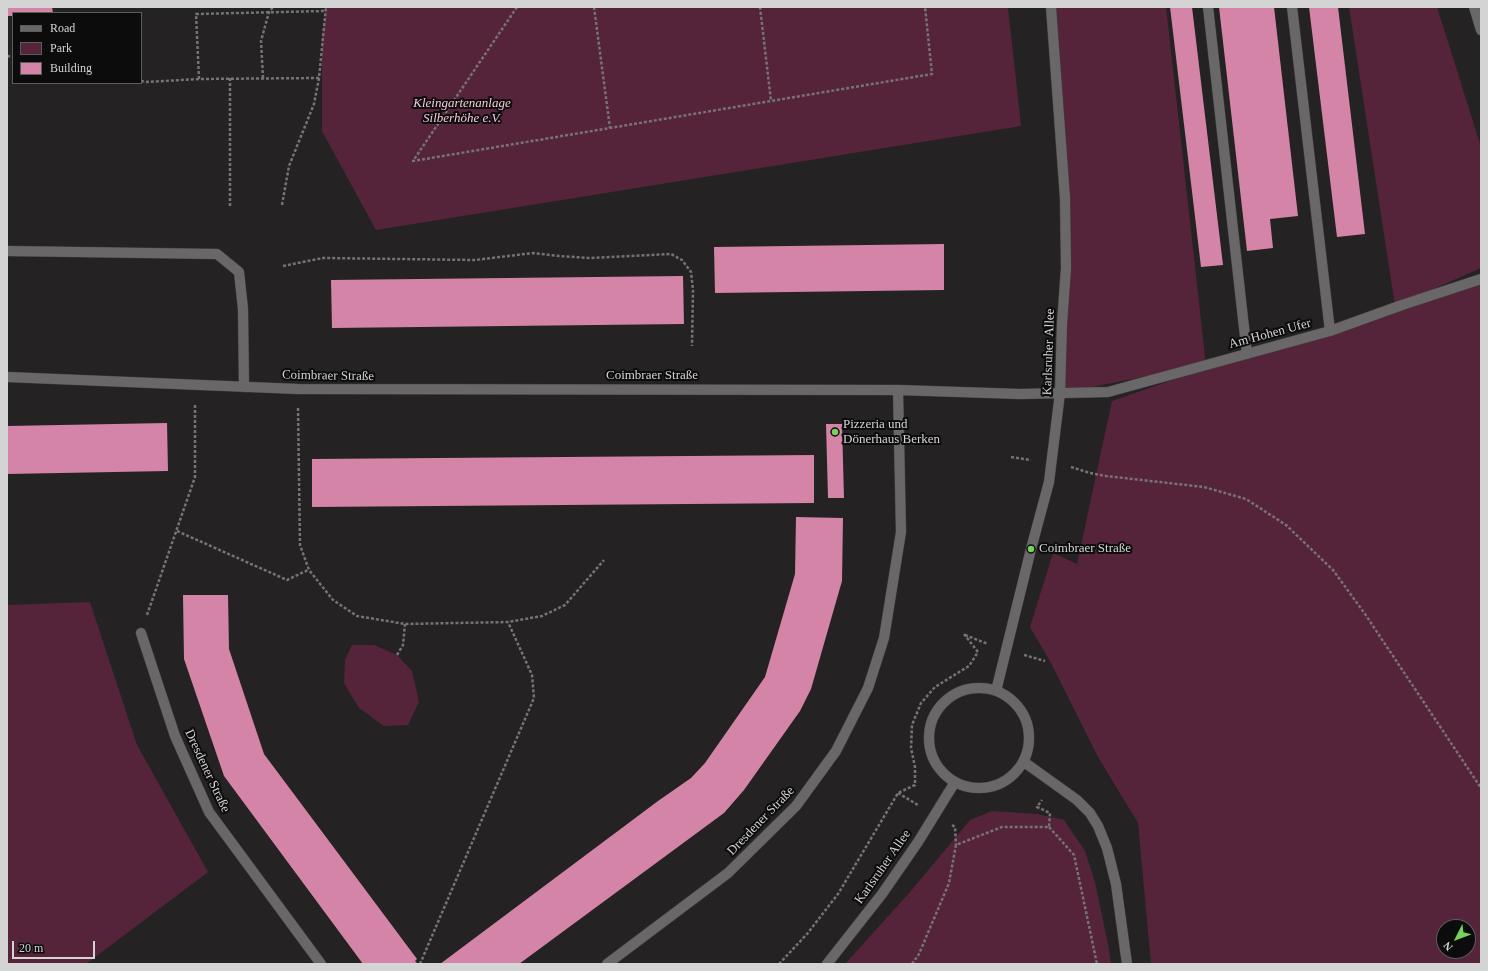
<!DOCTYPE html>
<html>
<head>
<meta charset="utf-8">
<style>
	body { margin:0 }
	#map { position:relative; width:1488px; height:971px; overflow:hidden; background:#252223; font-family:"Times New Roman",serif }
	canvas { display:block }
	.frame { position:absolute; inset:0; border:8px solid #d5d4d4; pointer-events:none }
	.legend { position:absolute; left:12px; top:12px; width:130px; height:72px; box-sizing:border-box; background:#0d0c0d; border:1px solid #5d5c5d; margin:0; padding:5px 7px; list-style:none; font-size:12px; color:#d5d4d4 }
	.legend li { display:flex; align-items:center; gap:8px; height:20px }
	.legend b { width:20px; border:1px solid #5d5c5d }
	.north { position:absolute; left:1436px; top:919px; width:40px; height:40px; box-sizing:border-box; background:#0d0c0d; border:1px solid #5d5c5d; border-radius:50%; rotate:228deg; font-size:11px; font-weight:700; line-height:16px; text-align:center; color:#d5d4d4 }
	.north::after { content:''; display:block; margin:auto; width:14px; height:18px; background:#75d25a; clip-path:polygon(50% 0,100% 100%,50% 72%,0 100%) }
	.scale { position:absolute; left:12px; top:941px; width:83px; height:18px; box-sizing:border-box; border:2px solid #d5d4d4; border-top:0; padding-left:5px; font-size:12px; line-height:14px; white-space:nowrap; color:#d5d4d4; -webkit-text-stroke:3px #0d0c0d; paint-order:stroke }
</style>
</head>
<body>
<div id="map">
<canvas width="1488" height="971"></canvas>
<div class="frame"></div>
<ul class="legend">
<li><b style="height:5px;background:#6a6768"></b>Road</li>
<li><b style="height:11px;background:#55243b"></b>Park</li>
<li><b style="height:11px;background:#d484a7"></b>Building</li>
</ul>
<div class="north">N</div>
<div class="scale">20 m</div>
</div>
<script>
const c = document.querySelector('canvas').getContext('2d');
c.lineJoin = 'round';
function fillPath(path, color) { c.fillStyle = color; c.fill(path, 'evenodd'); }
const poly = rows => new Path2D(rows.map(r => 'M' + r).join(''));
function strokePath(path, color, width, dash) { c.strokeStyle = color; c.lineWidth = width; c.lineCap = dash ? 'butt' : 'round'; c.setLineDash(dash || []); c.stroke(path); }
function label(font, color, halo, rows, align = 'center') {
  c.font = font + ' "Times New Roman",serif'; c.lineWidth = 4; c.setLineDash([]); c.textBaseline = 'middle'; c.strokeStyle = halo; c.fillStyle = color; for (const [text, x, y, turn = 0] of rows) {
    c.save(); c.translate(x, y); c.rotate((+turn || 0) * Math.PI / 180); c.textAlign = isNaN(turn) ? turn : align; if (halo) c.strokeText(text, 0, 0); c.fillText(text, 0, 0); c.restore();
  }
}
const green = poly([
	[326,7,1008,7,1021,126,376,230,322,131,322,35],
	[1051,7,1166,7,1206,365,1060,393,1066,268],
	[1349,7,1437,7,1481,147,1481,268,1395,306],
	[1481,280,1481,964,1151,964,1138,823,1098,757,1051,663,1030,627,1053,553,1077,564,1112,401,1247,354],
	[1444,927,1468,927,1468,951,1444,951],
	[90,602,137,745,208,872,86,964,7,964,7,605],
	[352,645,374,645,397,655,412,671,419,702,408,725,384,726,359,708,344,683,345,660],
	[992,811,1037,814,1064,820,1085,851,1095,882,1108,944,1111,964,845,964,910,892,970,820]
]);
const building = poly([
	[7,7,52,7,53,13,13,13,13,16,7,16],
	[1170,7,1192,7,1223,265,1201,267],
	[1219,7,1274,7,1298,216,1270,219,1273,248,1247,251],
	[1309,7,1338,7,1365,234,1337,237],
	[944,244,944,290,715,293,714,247],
	[683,276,684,324,332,328,331,280],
	[167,423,168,471,7,474,7,426],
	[826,424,842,424,844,498,828,498],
	[814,455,814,503,312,507,312,459],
	[796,517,843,518,842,581,811,689,800,711,744,790,724,813,519,964,440,964,658,801,691,778,705,763,765,677,795,574],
	[183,595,228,595,229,649,264,754,417,959,415,961,418,964,363,964,224,776,184,659]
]);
const path = poly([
	[517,7,413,161,932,74,925,7],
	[594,7,610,128],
	[760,7,771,101],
	[7,56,13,57],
	[230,78,230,206],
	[263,78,261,41,269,12,273,7],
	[319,78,199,79,196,14,325,11],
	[141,81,146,82,199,79],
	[282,205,289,166,314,104,319,78,326,7],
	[283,266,323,258,475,260,533,253,559,256,589,258,671,254,682,260,691,272,693,290,692,346],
	[298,408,300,545,309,570,333,600,357,616,405,624,508,622,542,616,565,605,604,560],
	[1011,457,1031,460],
	[1071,467,1090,473,1106,476,1204,487,1246,499,1286,525,1333,570,1365,614,1481,788],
	[177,531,287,580,308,570],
	[147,615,195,477,195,404],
	[965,635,988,644],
	[397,655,403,645,405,624],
	[1024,655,1045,661],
	[898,793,918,805],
	[952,825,955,827,956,845],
	[1049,827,1074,855,1097,964],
	[420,964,534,698,532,675,508,622],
	[779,964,807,934,838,894,898,793,915,785,915,767,911,748,912,725,921,703,935,687,969,666,978,652,964,634],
	[912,964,919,954,949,883,956,845,1002,827,1049,827,1050,813,1037,807,1042,800]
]);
const lane = poly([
	[1208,7,1247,354],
	[1292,7,1330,331]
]);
const street = poly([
	[1474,7,1481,30],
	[7,251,217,254,239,272,243,309,244,387],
	[7,377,298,389,898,390,1020,394,1108,392,1330,331,1402,305,1481,279],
	[141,633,175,736,209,812,321,964],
	[607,964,728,873,796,806,836,751,868,688,884,638,901,532,898,390]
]);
const secondary = poly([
	'929 738a50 50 0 1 1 100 0a50 50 0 1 1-100 0Z',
	[996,691,1031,549,1049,482,1060,393,1062,324,1066,268,1065,198,1051,7],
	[1024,762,1077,800,1090,813,1098,826,1107,848,1116,884,1127,964],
	[827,964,882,894,918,842,955,782]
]);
const markers = [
	[835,432,4,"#75d25a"],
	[1031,549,4,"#75d25a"]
];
const parkNames = [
	["Kleingartenanlage",462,104],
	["Silberhöhe e.V.",462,119]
];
const streetNames = [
	["Am Hohen Ufer",1270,334,-15],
	["Karlsruher Allee",1049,352,-88],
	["Coimbraer Straße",328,376,1],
	["Coimbraer Straße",652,376],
	["Dresdener Straße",207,771,65],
	["Dresdener Straße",761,821,-46],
	["Karlsruher Allee",883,867,-55]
];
const poiNames = [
	["Pizzeria und",843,425],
	["Dönerhaus Berken",843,440],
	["Coimbraer Straße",1039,549]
];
fillPath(green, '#55243b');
fillPath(building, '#d484a7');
strokePath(lane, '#424041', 11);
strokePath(street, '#424041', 11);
strokePath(secondary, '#424041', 11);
strokePath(path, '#757373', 2.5, [3, 2]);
strokePath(lane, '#6a6768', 10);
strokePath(street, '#6a6768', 10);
strokePath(secondary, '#6a6768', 10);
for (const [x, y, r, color] of markers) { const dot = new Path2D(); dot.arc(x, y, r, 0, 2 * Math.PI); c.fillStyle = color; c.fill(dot); strokePath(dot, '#0d0c0d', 1.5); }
label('italic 13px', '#f6cadc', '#0d0c0d', parkNames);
label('13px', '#d5d4d4', '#0d0c0d', streetNames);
label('13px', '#d5d4d4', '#0d0c0d', poiNames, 'left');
</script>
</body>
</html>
